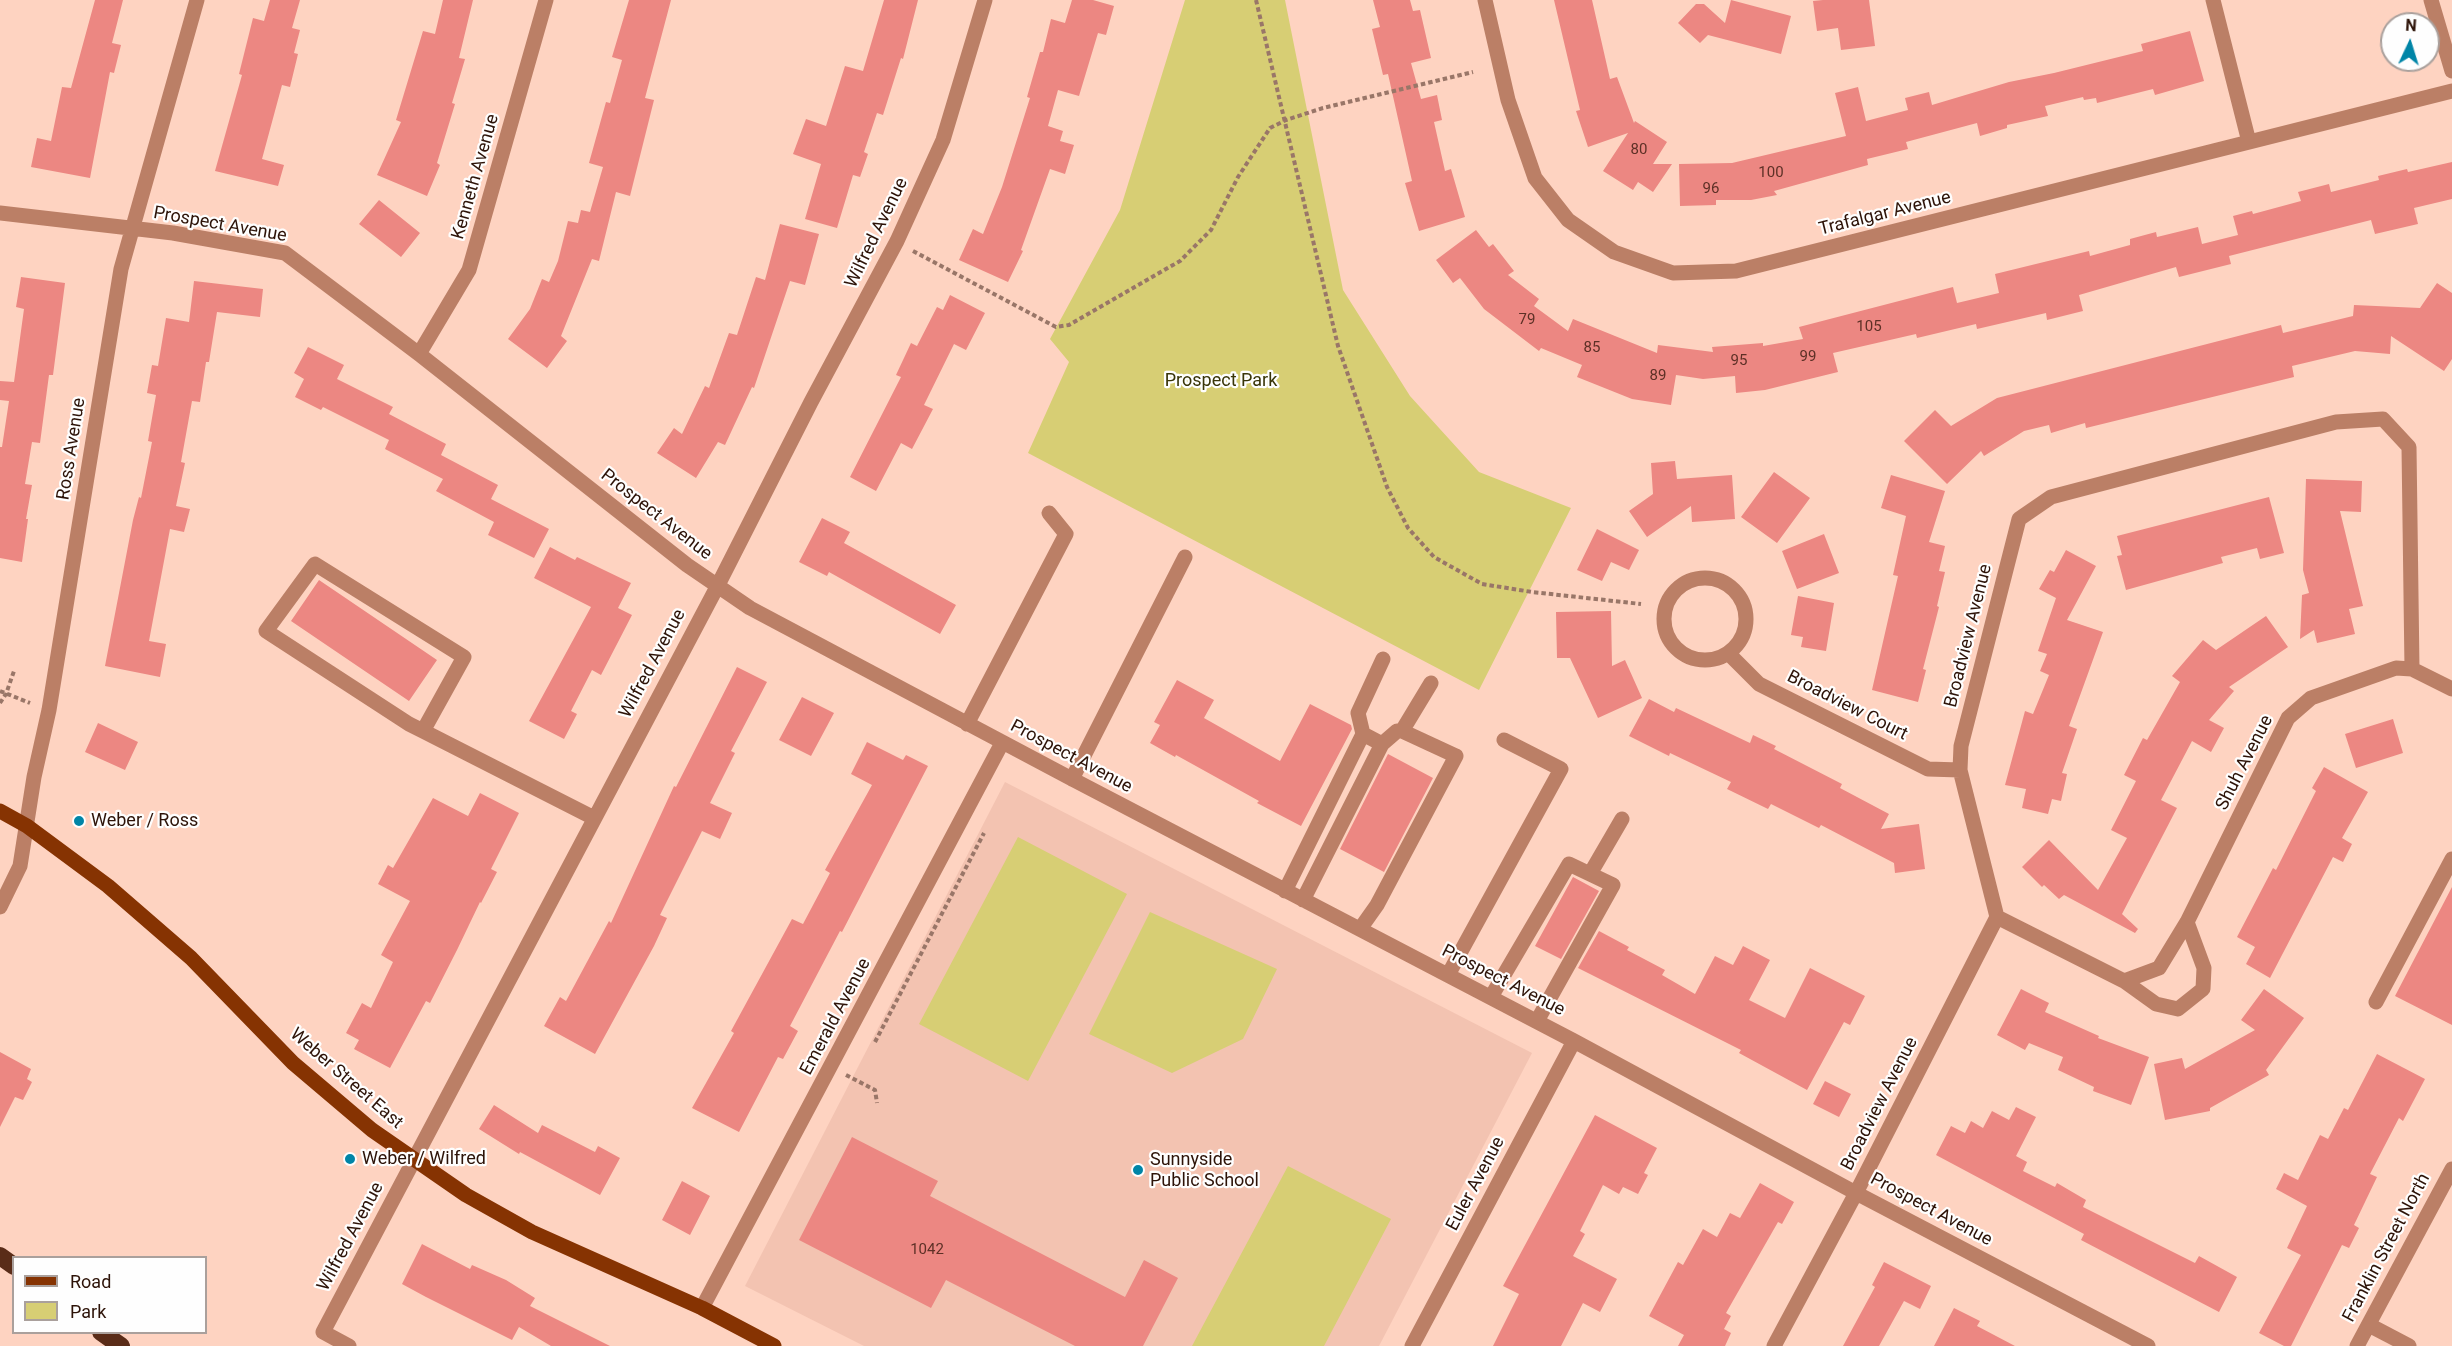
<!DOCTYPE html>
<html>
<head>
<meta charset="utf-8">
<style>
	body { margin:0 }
	#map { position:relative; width:2452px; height:1346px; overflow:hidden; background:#fed3c1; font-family:Roboto,sans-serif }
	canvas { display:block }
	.legend { position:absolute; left:12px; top:1256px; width:195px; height:78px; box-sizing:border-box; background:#fefefe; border:2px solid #aaa09c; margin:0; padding:8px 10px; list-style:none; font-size:18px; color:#2d1308 }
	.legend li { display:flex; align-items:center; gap:12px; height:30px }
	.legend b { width:30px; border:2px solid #aaa09c }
	.north { position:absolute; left:2380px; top:12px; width:60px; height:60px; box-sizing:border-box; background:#fefefe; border:2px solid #aaa09c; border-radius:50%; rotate:4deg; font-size:16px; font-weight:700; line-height:24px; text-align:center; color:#2d1308 }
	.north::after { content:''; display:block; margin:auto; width:21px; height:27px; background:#0085a7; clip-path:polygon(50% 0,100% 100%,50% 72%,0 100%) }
</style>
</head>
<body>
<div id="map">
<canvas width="2452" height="1346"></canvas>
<ul class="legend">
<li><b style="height:8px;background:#863302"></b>Road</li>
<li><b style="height:16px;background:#d7ce74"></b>Park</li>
</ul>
<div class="north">N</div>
</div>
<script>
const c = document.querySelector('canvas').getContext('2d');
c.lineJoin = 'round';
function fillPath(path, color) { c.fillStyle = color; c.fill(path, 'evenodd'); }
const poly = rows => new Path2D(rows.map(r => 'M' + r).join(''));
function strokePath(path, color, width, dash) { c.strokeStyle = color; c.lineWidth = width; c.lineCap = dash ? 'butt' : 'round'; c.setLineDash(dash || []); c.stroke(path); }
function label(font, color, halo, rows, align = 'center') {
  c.font = font + ' Roboto,sans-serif'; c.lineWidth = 4.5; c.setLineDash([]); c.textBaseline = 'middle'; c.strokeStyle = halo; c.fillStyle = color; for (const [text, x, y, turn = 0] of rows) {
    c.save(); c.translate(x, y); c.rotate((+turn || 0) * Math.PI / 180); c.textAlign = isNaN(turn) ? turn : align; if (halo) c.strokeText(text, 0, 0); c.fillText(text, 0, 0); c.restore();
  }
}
const built = poly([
	[1005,782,1532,1053,1379,1346,864,1346,745,1286]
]);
const green = poly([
	[1185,0,1285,0,1343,290,1410,396,1479,472,1571,508,1479,690,1028,453,1069,362,1050,339,1120,210],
	[1018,837,1127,894,1028,1081,919,1024],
	[1150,912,1277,969,1243,1039,1172,1073,1089,1034],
	[1288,1166,1391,1219,1324,1346,1192,1346]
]);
const building = poly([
	[95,0,123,0,112,43,121,45,114,73,110,72,90,178,31,167,37,138,51,141,62,87,71,88],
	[270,0,300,0,292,28,300,30,294,53,298,54,290,87,282,85,262,159,284,165,278,186,215,171,242,75,239,74,253,18,264,21],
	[443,0,473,0,459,58,465,59,452,103,455,104,437,163,440,165,427,196,377,175,401,122,396,120,423,31,435,34],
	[629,0,671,0,645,98,654,100,630,196,616,192,599,261,592,259,561,336,567,341,547,368,508,339,530,309,542,279,549,282,558,261,568,221,578,223,581,210,590,212,603,167,589,163,606,102,610,103,622,60,612,57],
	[884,0,918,0,903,59,901,58,883,115,877,113,864,152,868,154,860,177,853,175,837,228,805,219,821,164,793,154,806,119,826,126,845,66,863,71],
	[1072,0,1093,0,1114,6,1106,35,1098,33,1079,96,1058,90,1048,126,1063,131,1060,141,1074,145,1065,174,1050,169,1021,250,1023,251,1008,282,959,260,973,229,983,234,1002,187,1030,98,1027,97,1040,52,1043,52,1051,19,1065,23],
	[1373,0,1410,0,1413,11,1420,10,1431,58,1411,63,1421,99,1437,95,1442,120,1434,122,1445,171,1451,169,1465,217,1419,231,1405,183,1412,181,1388,74,1383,75,1372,29,1380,27],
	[1554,0,1592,0,1610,79,1617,77,1634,123,1635,121,1667,142,1653,164,1672,164,1653,192,1638,182,1633,190,1603,171,1628,133,1588,147,1576,111,1580,110],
	[1731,0,1791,16,1781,54,1708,35,1700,43,1678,23,1696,4,1704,4,1725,23],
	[1823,0,1869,0,1875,46,1841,50,1838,28,1817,31,1813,1],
	[2190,31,2204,81,2155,95,2153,89,2097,103,2096,98,2084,100,2083,97,2045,106,2048,116,2007,125,2007,128,1980,136,1977,123,1906,142,1908,149,1867,159,1868,165,1774,191,1777,195,1751,200,1716,200,1716,205,1680,206,1679,164,1732,163,1846,136,1835,93,1858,87,1866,121,1908,110,1905,98,1929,92,1932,105,2009,82,2054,73,2143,51,2141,44],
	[2452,162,2452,199,2414,208,2418,224,2375,234,2371,220,2229,256,2231,264,2179,277,2176,267,2079,295,2083,311,2047,320,2046,313,1977,329,1976,324,1917,338,1916,334,1833,353,1838,372,1765,390,1736,393,1735,376,1703,379,1676,375,1671,405,1632,399,1577,377,1582,365,1541,348,1539,351,1484,309,1460,278,1453,283,1436,260,1476,230,1489,247,1493,244,1514,271,1508,275,1539,299,1534,306,1568,331,1573,319,1657,353,1658,345,1713,352,1712,347,1763,343,1763,346,1803,339,1799,327,1953,287,1957,303,1999,293,1995,274,2089,251,2090,256,2130,245,2130,239,2156,232,2157,237,2198,227,2202,244,2238,235,2233,216,2252,211,2253,214,2301,201,2298,192,2329,184,2331,192,2379,180,2378,176,2407,169,2408,172],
	[379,200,420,233,401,257,359,224],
	[780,224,819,234,805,285,790,281,754,388,752,387,725,445,718,442,696,478,657,453,674,428,682,434,705,386,709,388,729,333,737,335,756,277,765,280],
	[21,277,65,283,53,375,49,375,40,443,32,442,25,484,32,485,26,519,28,519,22,562,0,558,0,447,2,447,9,401,0,400,0,381,14,382,24,309,16,307],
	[194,281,263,289,260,317,217,312,209,362,206,362,200,402,192,401,181,462,185,463,176,506,190,509,184,532,170,529,149,641,166,644,160,677,105,666,133,520,139,497,141,498,152,442,148,441,156,395,147,393,152,365,158,366,166,318,189,322],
	[2437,283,2452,293,2452,359,2444,371,2391,336,2390,354,2355,351,2292,366,2294,377,2086,428,2085,423,2051,433,2049,425,2024,431,1984,456,1981,451,1947,484,1904,441,1935,410,1951,426,1997,398,2281,325,2283,333,2353,316,2354,305,2420,308],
	[950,295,985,313,966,350,954,344,924,405,933,409,912,449,901,443,876,491,850,477,901,377,896,375,911,343,917,346,937,307,943,310],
	[308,347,344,365,337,379,393,407,389,414,446,444,441,455,498,485,491,499,549,529,534,558,488,535,494,522,436,491,443,479,385,449,389,440,323,407,321,410,295,397,304,379,294,373],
	[1675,461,1677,479,1732,475,1735,519,1692,522,1691,506,1647,537,1629,511,1653,494,1651,463],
	[1774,472,1810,498,1777,543,1741,517],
	[1891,475,1945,491,1929,542,1945,546,1939,571,1945,572,1937,606,1939,607,1923,669,1926,670,1918,702,1872,690,1898,576,1893,575,1906,516,1881,508],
	[2306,479,2362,481,2361,512,2340,511,2363,606,2349,609,2355,634,2317,643,2314,630,2300,639,2302,595,2309,593,2303,570],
	[2269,497,2284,553,2260,559,2257,548,2221,557,2223,563,2126,590,2117,556,2122,555,2117,536],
	[822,518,850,532,844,543,956,605,940,634,829,572,827,576,799,562],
	[1597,529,1639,550,1629,570,1611,562,1602,581,1577,570],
	[1824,534,1839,573,1797,589,1782,551],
	[550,547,575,560,577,557,631,583,618,608,632,615,601,675,592,670,571,711,577,714,564,739,529,721,591,607,534,578],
	[2066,550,2096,566,2067,620,2103,632,2069,726,2077,729,2062,773,2067,774,2061,801,2052,799,2048,814,2022,808,2026,789,2005,785,2025,711,2033,714,2049,675,2040,671,2047,654,2038,651,2056,598,2039,589,2050,570,2054,572],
	[319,580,437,660,409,701,291,621],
	[1798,596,1834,603,1826,651,1801,647,1803,637,1791,635],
	[1611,611,1612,666,1625,660,1642,698,1598,718,1570,658,1557,658,1556,612],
	[2266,616,2288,647,2229,687,2234,691,2209,720,2224,728,2211,752,2192,741,2161,800,2177,808,2122,914,2138,929,2135,933,2064,895,2059,899,2044,885,2042,887,2022,867,2049,840,2098,890,2127,838,2111,830,2136,781,2124,775,2143,738,2147,740,2180,682,2172,676,2203,640,2216,650],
	[737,667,767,682,731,751,735,753,710,803,732,813,720,839,702,831,660,915,667,918,654,946,595,1054,544,1026,560,997,566,1001,609,921,611,923,674,786,676,787],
	[1177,680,1214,700,1204,718,1280,761,1310,704,1351,725,1352,729,1301,826,1257,803,1259,801,1176,755,1175,757,1150,743,1160,725,1154,722],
	[802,697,834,713,811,756,779,740],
	[1649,699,1674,712,1676,708,1750,743,1753,735,1776,746,1774,749,1842,784,1840,788,1889,814,1881,829,1919,824,1925,869,1895,873,1894,863,1821,825,1819,828,1771,804,1768,809,1727,789,1731,782,1670,753,1669,756,1629,736],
	[2393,719,2403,753,2356,768,2345,734],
	[98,723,138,742,125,770,85,752],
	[867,742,903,760,906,755,928,766,842,932,840,931,790,1026,798,1031,783,1059,778,1057,739,1132,692,1108,734,1033,731,1031,792,919,803,924,830,873,825,870,872,785,851,774],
	[1388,754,1433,778,1384,872,1340,849],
	[2324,767,2368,792,2342,838,2352,844,2343,862,2333,857,2270,978,2246,964,2255,947,2237,937,2273,868,2276,870,2316,791,2312,788],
	[480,793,519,813,491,869,497,872,481,903,480,902,457,950,430,1003,426,1001,390,1068,354,1049,359,1040,346,1033,362,1003,371,1008,393,962,381,955,410,901,378,884,388,865,393,868,433,798,468,816],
	[1573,877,1599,891,1561,959,1535,946],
	[2452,887,2452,1025,2395,996],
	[1599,931,1629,947,1627,950,1665,970,1662,975,1695,994,1715,956,1733,965,1743,946,1770,960,1749,1000,1785,1018,1810,968,1865,996,1850,1025,1844,1022,1807,1090,1739,1053,1741,1050,1578,968],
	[2021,989,2049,1003,2045,1012,2099,1036,2098,1038,2149,1057,2131,1105,2093,1091,2094,1087,2058,1070,2063,1057,2029,1043,2025,1050,1997,1035],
	[2264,989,2304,1018,2266,1070,2269,1075,2210,1108,2210,1111,2165,1120,2154,1064,2182,1058,2185,1069,2255,1030,2241,1020],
	[0,1052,31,1069,27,1079,32,1082,23,1100,15,1097,0,1127],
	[2377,1054,2425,1079,2403,1121,2399,1118,2370,1174,2377,1177,2354,1225,2359,1228,2349,1248,2342,1245,2291,1346,2284,1346,2259,1333,2301,1255,2287,1248,2307,1206,2276,1189,2284,1173,2298,1180,2320,1135,2328,1139,2344,1108,2348,1110],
	[1825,1081,1851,1094,1839,1117,1813,1104],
	[494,1105,538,1133,542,1125,595,1152,598,1146,620,1158,600,1195,520,1152,519,1154,479,1129],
	[2016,1107,2036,1117,2016,1156,2027,1162,2023,1171,2055,1187,2057,1183,2086,1200,2083,1207,2195,1263,2199,1256,2237,1277,2219,1312,2081,1240,2084,1234,1936,1155,1951,1126,1965,1133,1971,1121,1983,1128,1992,1111,2009,1120],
	[1595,1115,1657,1148,1644,1173,1648,1175,1638,1194,1623,1187,1619,1194,1603,1185,1580,1231,1585,1234,1573,1256,1617,1279,1600,1312,1583,1303,1561,1346,1493,1346,1519,1294,1503,1286],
	[852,1137,938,1181,930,1196,1125,1297,1144,1260,1178,1278,1143,1346,1075,1346,946,1280,931,1308,799,1240],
	[682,1181,710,1196,690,1235,662,1220],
	[1760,1183,1794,1202,1782,1224,1778,1222,1726,1313,1731,1316,1724,1329,1731,1333,1725,1346,1678,1346,1684,1335,1649,1316,1678,1262,1683,1265,1703,1229,1717,1237,1730,1213,1740,1218],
	[422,1244,470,1269,472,1265,506,1280,535,1298,530,1306,610,1346,551,1346,519,1327,512,1340,426,1297,402,1284],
	[1884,1262,1931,1286,1920,1309,1904,1301,1879,1346,1843,1346,1875,1287,1872,1285],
	[1954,1308,1980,1321,1977,1326,2015,1346,1934,1346]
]);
const path = poly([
	[1256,0,1338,346,1387,487,1408,528,1434,557,1482,584,1532,592,1641,604],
	[913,251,1056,327,1069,325,1180,261,1211,230,1238,177,1270,128,1286,120,1323,108,1473,72],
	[0,691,30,703],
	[0,703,6,694,14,671],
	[875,1042,984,833],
	[846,1075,875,1090,877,1103]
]);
const minor = poly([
	[1485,0,1508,100,1535,178,1568,220,1614,252,1673,273,1736,271,2452,91],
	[2213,0,2249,142],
	[2431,0,2452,71],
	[0,213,173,233,285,253,419,354,687,565,750,608,1072,779,1574,1041,1856,1193,2148,1346],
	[419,354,469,270,546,0],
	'1664 619a41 41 0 1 1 82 0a41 41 0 1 1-82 0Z',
	[1728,653,1759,684,1928,769,1960,770],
	[967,724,1066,534,1049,513],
	[423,731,464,657,315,564,266,631,409,724,423,731,594,818],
	[1402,731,1431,683],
	[1072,779,1185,557],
	[1590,874,1622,819],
	[1285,891,1363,734,1358,713,1383,659],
	[1303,900,1382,744],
	[0,907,20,866,34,777,49,710,121,269,197,0],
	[1997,917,2124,981,2159,968,2187,922,2288,718,2311,698,2396,668,2412,669,2452,689],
	[1360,929,1377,905,1456,756,1402,731,1397,731,1382,744,1363,734],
	[1448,975,1561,769,1504,740],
	[2124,981,2156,1004,2178,1009,2203,989,2204,968,2187,922],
	[1491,997,1569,864,1613,885,1537,1021],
	[2376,1002,2452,859],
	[702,1308,1002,743],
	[2369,1325,2409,1346],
	[349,1346,323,1332,717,587,811,402,897,241,943,140,985,0],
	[1412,1346,1574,1041],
	[1774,1346,1856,1193,1997,917,1960,770,1961,746,2019,519,2051,497,2336,422,2383,419,2409,447,2412,669],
	[2357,1346,2452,1169]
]);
const major = poly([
	[0,811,27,826,108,886,191,958,293,1063,372,1130,466,1195,532,1232,702,1308,774,1346]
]);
const highway = poly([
	[0,1256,14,1266],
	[101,1332,121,1346]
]);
const markers = [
	[79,821,6,"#0085a7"],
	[350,1159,6,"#0085a7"],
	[1138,1170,6,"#0085a7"]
];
const numberNames = [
	["80",1639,150],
	["100",1771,173],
	["96",1711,189],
	["79",1527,320],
	["105",1869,327],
	["85",1592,348],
	["99",1808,357],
	["95",1739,361],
	["89",1658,376],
	["1042",927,1250]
];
const streetNames = [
	["Kenneth Avenue",476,177,-74],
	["Trafalgar Avenue",1885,214,-14],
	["Prospect Avenue",220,225,10],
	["Wilfred Avenue",877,233,-64],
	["Ross Avenue",72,449,-81],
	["Prospect Avenue",656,515,38],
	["Broadview Avenue",1969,636,-76],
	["Wilfred Avenue",653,664,-62],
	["Broadview Court",1847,706,27],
	["Prospect Avenue",1071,757,28],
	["Shuh Avenue",2245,763,-63],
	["Prospect Avenue",1503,981,27],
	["Emerald Avenue",836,1017,-62],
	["Weber Street East",346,1079,41],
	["Broadview Avenue",1880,1104,-63],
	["Euler Avenue",1476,1184,-62],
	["Prospect Avenue",1931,1210,28],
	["Wilfred Avenue",351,1237,-62],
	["Franklin Street North",2387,1248,-62]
];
const parkNames = [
	["Prospect Park",1221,381]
];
const poiNames = [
	["Weber / Ross",91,821],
	["Weber / Wilfred",362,1159],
	["Sunnyside",1150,1160],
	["Public School",1150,1181]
];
fillPath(built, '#f3c3b1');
fillPath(green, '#d7ce74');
fillPath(building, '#ec8782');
strokePath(path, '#997668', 4, [4.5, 3]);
strokePath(minor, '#bb7f66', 15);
strokePath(major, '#863302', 15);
strokePath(highway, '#5a2c18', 18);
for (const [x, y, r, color] of markers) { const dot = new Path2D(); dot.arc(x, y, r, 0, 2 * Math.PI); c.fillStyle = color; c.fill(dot); strokePath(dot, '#fefefe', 2); }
label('15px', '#5d3026', null, numberNames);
label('18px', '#2d1308', '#fefefe', streetNames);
label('18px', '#393508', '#fefefe', parkNames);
label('18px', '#2d1308', '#fefefe', poiNames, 'left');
</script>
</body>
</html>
